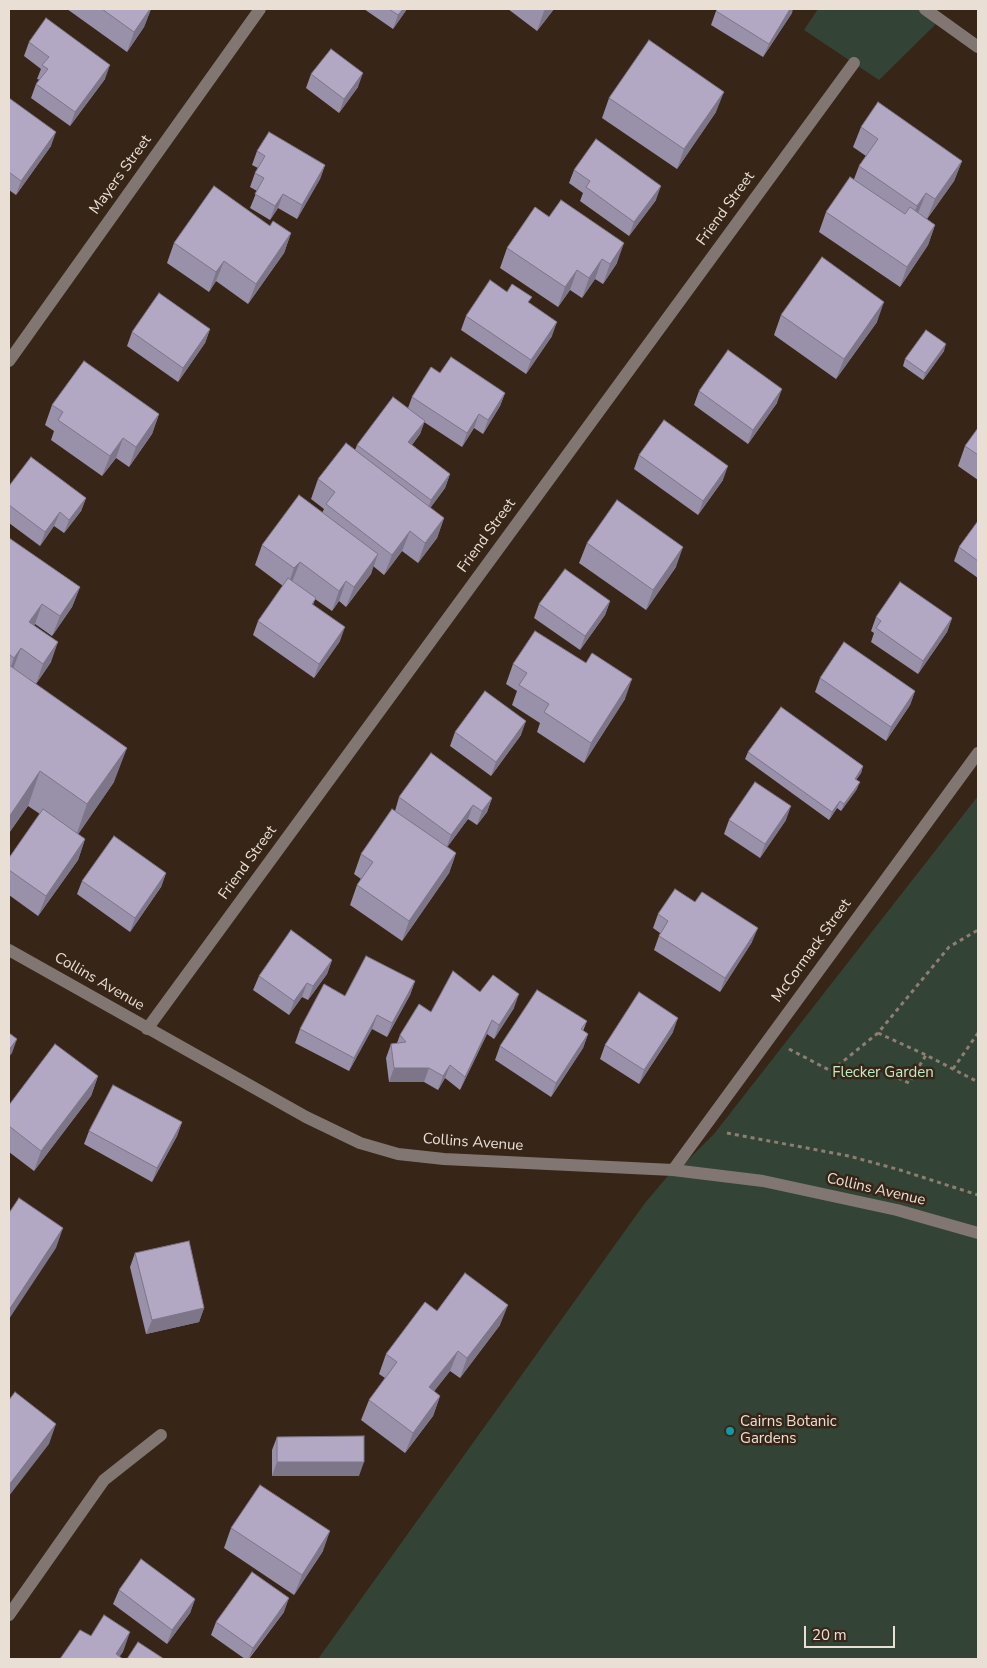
<!DOCTYPE html>
<html>
<head>
<meta charset="utf-8">
<style>
	body { margin:0 }
	#map { position:relative; width:987px; height:1668px; overflow:hidden; background:#372618; font-family:"Nunito Sans",sans-serif }
	canvas { display:block }
	.frame { position:absolute; inset:0; border:10px solid #eadfd5; pointer-events:none }
	.scale { position:absolute; left:804px; top:1626px; width:91px; height:22px; box-sizing:border-box; border:2px solid #eadfd5; border-top:0; padding-left:6px; font-size:15px; line-height:18px; white-space:nowrap; color:#eadfd5; -webkit-text-stroke:4px #372618; paint-order:stroke }
</style>
</head>
<body>
<div id="map">
<canvas width="987" height="1668"></canvas>
<div class="frame"></div>
<div class="scale">20 m</div>
</div>
<script>
const c = document.querySelector('canvas').getContext('2d');
c.lineJoin = 'round';
function fillPath(path, color) { c.fillStyle = color; c.fill(path, 'evenodd'); }
const poly = rows => new Path2D(rows.map(r => 'M' + r).join(''));
function strokePath(path, color, width, dash) { c.strokeStyle = color; c.lineWidth = width; c.lineCap = dash ? 'butt' : 'round'; c.setLineDash(dash || []); c.stroke(path); }
function label(font, color, halo, rows, align = 'center') {
  c.font = font + ' "Nunito Sans",sans-serif'; c.lineWidth = 5; c.setLineDash([]); c.textBaseline = 'middle'; c.strokeStyle = halo; c.fillStyle = color; for (const [text, x, y, turn = 0] of rows) {
    c.save(); c.translate(x, y); c.rotate((+turn || 0) * Math.PI / 180); c.textAlign = isNaN(turn) ? turn : align; if (halo) c.strokeText(text, 0, 0); c.fillText(text, 0, 0); c.restore();
  }
}
const green = poly([
	[818,9,925,9,940,20,879,80,804,30],
	[978,796,978,1659,318,1659,645,1203,673,1170,677,1171,714,1134]
]);
const path = poly([
	[878,1033,926,1055,978,1082],
	[789,1049,831,1071,878,1033,949,947,978,930],
	[953,1069,978,1033],
	[898,1078,909,1083,926,1055],
	[727,1133,849,1156,900,1170,978,1195]
]);
const minor = poly([
	[925,9,978,47],
	[9,361,260,9],
	[9,950,306,1117,360,1143,398,1154,444,1159,673,1170,763,1181,897,1210,978,1233],
	[147,1029,854,63],
	[673,1170,978,753],
	[9,1615,104,1480,161,1435]
]);
const wall = poly([
	[67,9,151,9,144,27,127,52],
	[364,9,407,9,393,29],
	[508,9,554,9,537,31],
	[716,11,792,13,763,57,711,25],
	[29,42,105,79,70,126,31,98,36,84,40,80,37,79,41,69,24,56],
	[311,74,358,87,339,113,306,88],
	[9,98,51,146,16,195,9,190],
	[609,98,716,112,677,169,602,118],
	[861,127,962,161,954,181,927,219,935,225,928,245,900,287,819,232,826,212,854,179,859,166,866,156,853,147],
	[257,151,325,165,320,179,297,219,278,208,270,220,250,208,257,191,250,187,255,173,258,168,252,165],
	[574,170,656,200,629,236,580,201,583,193,569,183],
	[535,207,617,263,603,284,595,279,582,298,570,290,558,307,500,268,507,248],
	[270,226,291,233,284,253,248,304,216,281,209,292,167,263,174,243],
	[507,292,529,304,552,336,526,374,461,330,466,316],
	[781,315,877,322,836,379,774,335],
	[210,329,205,343,178,382,127,346,132,332],
	[944,351,923,380,903,366,905,359],
	[440,373,505,393,500,406,483,434,474,428,462,447,424,422,420,434,412,445,450,474,445,488,430,508,444,518,437,538,418,563,402,551,384,575,373,566,371,574,346,607,339,601,332,611,315,599,313,605,340,641,314,678,253,635,258,621,283,586,255,565,262,545,322,513,324,509,311,499,318,479,355,450,357,445,408,408,412,397],
	[699,391,777,403,748,444,694,405],
	[52,405,159,414,152,434,129,467,116,458,102,476,51,440,54,431,45,425],
	[978,428,978,480,958,466,965,446],
	[639,455,723,480,698,515,634,469],
	[9,486,86,498,81,511,64,533,54,526,40,546,9,523],
	[978,521,978,578,954,561,959,547],
	[9,538,80,587,72,607,52,636,35,624,34,625,51,662,36,684,13,669,114,782,78,834,85,839,78,860,38,916,9,895,9,858,40,814,28,806,9,833],
	[587,543,676,567,646,610,579,563],
	[610,601,605,615,580,650,534,618,539,604],
	[876,617,952,618,947,632,918,674,871,642,874,633,871,631],
	[586,663,625,699,584,763,537,732,540,723,512,705,517,691,506,684,513,664],
	[820,678,915,691,910,705,886,741,815,692],
	[455,732,521,735,491,776,450,746],
	[748,752,863,766,861,773,856,780,857,789,841,811,837,808,829,820,745,759],
	[399,797,492,798,487,812,477,825,468,819,447,847,456,853,449,873,402,941,350,905,357,885,361,879,354,874,361,854,395,811],
	[729,820,786,820,760,858,724,834],
	[166,873,161,887,130,932,77,894,82,881],
	[658,914,752,942,720,992,654,950,660,933,653,928],
	[332,960,327,974,308,1000,302,997,289,1015,253,990,259,976],
	[415,981,410,995,387,1037,372,1029,349,1071,295,1043,300,1029,345,996],
	[480,992,514,1008,494,1039,487,1034,460,1090,445,1078,438,1090,424,1082,389,1082,386,1058,391,1044,397,1043,400,1035,431,1012],
	[587,1021,583,1031,588,1034,583,1048,551,1097,495,1060,500,1046],
	[673,1032,639,1084,600,1059,605,1045],
	[98,1076,91,1096,34,1171,9,1152,9,1105],
	[182,1122,177,1136,152,1182,84,1144,89,1131],
	[135,1253,204,1308,199,1322,146,1334,130,1267],
	[437,1311,500,1325,460,1378,450,1371,434,1391,440,1396,433,1416,405,1453,361,1420,369,1400,385,1378,379,1374,386,1354],
	[277,1437,359,1476,272,1476,272,1450],
	[231,1528,323,1551,294,1595,224,1548],
	[119,1590,195,1599,190,1613,167,1644,113,1604],
	[284,1612,249,1659,245,1659,211,1635,216,1622]
]);
const shadedWall = poly([
	[150,9,151,9,144,27,127,52,134,32],
	[403,9,407,9,393,29,398,15],
	[546,9,554,9,537,31,544,11],
	[790,9,793,9,792,13,763,57,769,44],
	[110,65,105,79,70,126,75,112],
	[363,73,358,87,339,113,344,99],
	[724,92,716,112,677,169,684,149],
	[56,132,51,146,16,195,21,181],
	[962,161,954,181,927,219,935,199],
	[325,165,320,179,297,219,302,205],
	[661,186,656,200,629,236,634,222],
	[926,193,918,213,909,226,917,206],
	[283,194,278,208,270,220,275,206],
	[935,225,928,245,900,287,907,267],
	[291,233,284,253,248,304,256,284],
	[624,243,617,263,603,284,610,264],
	[602,259,595,279,582,298,589,278],
	[224,261,216,281,209,292,216,272],
	[577,270,570,290,558,307,565,287],
	[884,302,877,322,836,379,844,359],
	[557,322,552,336,526,374,531,360],
	[210,329,205,343,178,382,183,368],
	[946,344,944,351,923,380,925,373],
	[782,389,777,403,748,444,753,430],
	[505,393,500,406,483,434,488,420],
	[159,414,152,434,129,467,136,447],
	[479,414,474,428,462,447,467,433],
	[425,421,420,434,403,456,408,442],
	[123,438,116,458,102,476,110,456],
	[728,466,723,480,698,515,703,501],
	[450,474,445,488,426,514,431,500],
	[86,498,81,511,64,533,69,520],
	[60,512,54,526,40,546,45,532],
	[444,518,437,538,418,563,425,543],
	[410,531,402,551,384,575,392,555],
	[683,547,676,567,646,610,653,590],
	[378,554,371,574,346,607,354,587],
	[300,562,292,582,287,589,294,568],
	[346,581,339,601,332,611,339,591],
	[80,587,72,607,52,636,60,616],
	[610,601,605,615,580,650,585,636],
	[42,604,35,624,22,642,29,622],
	[952,618,947,632,918,674,923,661],
	[345,627,340,641,314,678,319,664],
	[58,642,51,662,36,684,43,664],
	[21,648,13,669,9,672,14,658],
	[632,679,625,699,584,763,591,743],
	[915,691,910,705,886,741,891,727],
	[526,721,521,735,491,776,496,762],
	[127,748,114,782,75,839,87,804],
	[863,766,861,773,852,786,855,779],
	[40,771,28,806,9,833,9,817],
	[860,782,857,789,841,811,844,804],
	[492,798,487,812,477,825,482,811],
	[840,801,837,808,829,820,832,812],
	[473,805,468,819,446,849,451,835],
	[791,806,786,820,760,858,765,844],
	[85,839,78,860,38,916,46,896],
	[456,853,449,873,402,941,409,921],
	[166,873,161,887,130,932,135,918],
	[758,928,752,942,720,992,725,978],
	[332,960,327,974,308,1000,313,986],
	[415,981,410,995,387,1037,392,1023],
	[307,983,302,997,289,1015,294,1001],
	[519,994,514,1008,494,1039,499,1025],
	[377,1015,372,1029,349,1071,354,1058],
	[678,1018,673,1032,639,1084,644,1070],
	[492,1020,487,1034,460,1090,465,1077],
	[588,1034,583,1048,551,1097,556,1083],
	[17,1039,12,1053,9,1057,9,1050],
	[450,1065,445,1078,438,1090,443,1076],
	[394,1068,429,1068,424,1082,389,1082],
	[98,1076,91,1096,34,1171,41,1151],
	[182,1122,177,1136,152,1182,157,1168],
	[63,1228,56,1248,9,1319,9,1310],
	[508,1305,500,1325,460,1378,467,1358],
	[204,1308,199,1322,146,1334,152,1320],
	[458,1351,450,1371,422,1407,429,1387],
	[440,1396,433,1416,405,1453,413,1433],
	[56,1424,49,1444,9,1496,9,1485],
	[277,1462,364,1462,359,1476,272,1476],
	[330,1531,323,1551,294,1595,302,1575],
	[289,1598,284,1612,248,1659,253,1648],
	[195,1599,190,1613,167,1644,172,1630],
	[130,1632,123,1652,118,1659,116,1654]
]);
const building = poly([
	[102,9,150,9,134,32,102,9],
	[389,9,403,9,398,15,389,9],
	[718,9,790,9,769,44,716,11,718,9],
	[46,18,110,65,75,112,36,84,48,69,42,65,49,57,29,42,46,18],
	[649,40,724,92,684,149,609,98,649,40],
	[331,49,363,73,344,99,311,74,331,49],
	[9,98,56,132,21,181,9,172,9,98],
	[878,102,962,161,935,199,926,193,917,206,859,166,878,139,861,127,878,102],
	[269,132,325,165,302,205,283,194,275,206,255,194,264,178,255,173,265,156,257,151,269,132],
	[596,139,661,186,634,222,586,187,590,181,574,170,596,139],
	[850,177,905,214,910,207,935,225,907,267,826,212,850,177],
	[214,186,270,226,273,221,291,233,256,284,224,261,216,272,174,243,214,186],
	[561,200,624,243,610,264,602,259,589,278,577,270,565,287,507,248,535,207,549,217,561,200],
	[822,257,884,302,844,359,781,315,822,257],
	[490,280,507,292,512,284,532,297,528,302,557,322,531,360,466,316,490,280],
	[159,293,210,329,183,368,132,332,159,293],
	[926,330,946,344,925,373,905,359,926,330],
	[728,350,782,389,753,430,699,391,728,350],
	[451,357,505,393,488,420,479,414,467,433,412,397,431,367,440,373,451,357],
	[84,361,159,414,136,447,123,438,110,456,58,420,63,412,52,405,84,361],
	[393,397,425,421,408,442,450,474,431,500,357,445,393,397],
	[664,420,728,466,703,501,639,455,664,420],
	[978,428,978,455,965,446,978,428],
	[346,443,444,518,425,543,410,531,392,555,326,504,335,492,318,479,346,443],
	[31,457,86,498,69,520,60,512,45,532,9,505,9,486,31,457],
	[299,495,378,554,354,587,346,581,339,591,300,562,294,568,262,545,299,495],
	[617,500,683,547,653,590,587,543,617,500],
	[978,521,978,561,959,547,978,521],
	[9,538,80,587,60,616,42,604,29,622,58,642,43,664,21,648,14,658,9,654,9,538],
	[565,569,610,601,585,636,539,604,565,569],
	[288,578,316,598,312,604,345,627,319,664,258,621,288,578],
	[900,582,952,618,923,661,876,628,881,621,876,617,900,582],
	[535,631,586,663,592,653,632,679,591,743,544,712,549,704,519,685,527,673,513,664,535,631],
	[844,642,915,691,891,727,820,678,844,642],
	[9,665,127,748,87,804,40,771,9,817,9,665],
	[485,691,526,721,496,762,455,732,485,691],
	[781,707,863,766,855,779,860,782,844,804,840,801,832,812,748,752,781,707],
	[431,753,492,798,482,811,473,805,451,835,399,797,431,753],
	[755,782,791,806,765,844,729,820,755,782],
	[43,809,85,839,46,896,9,870,9,858,43,809],
	[392,809,456,853,409,921,357,885,373,862,361,854,392,809],
	[114,836,166,873,135,918,82,881,114,836],
	[675,889,695,902,702,892,758,928,725,978,659,936,668,921,658,914,675,889],
	[291,930,332,960,313,986,307,983,294,1001,259,976,291,930],
	[366,956,415,981,392,1023,377,1015,354,1058,300,1029,324,984,345,996,366,956],
	[453,971,480,992,493,975,519,994,499,1025,492,1020,465,1077,450,1065,443,1076,429,1068,394,1068,391,1044,406,1042,400,1035,419,1004,431,1012,453,971],
	[537,990,587,1021,581,1029,588,1034,556,1083,500,1046,537,990],
	[639,992,678,1018,644,1070,605,1045,639,992],
	[9,1033,17,1039,9,1050,9,1033],
	[55,1044,98,1076,41,1151,9,1126,9,1105,55,1044],
	[113,1085,182,1122,157,1168,89,1131,113,1085],
	[19,1198,63,1228,9,1310,9,1213,19,1198],
	[189,1241,204,1308,152,1320,135,1253,189,1241],
	[465,1273,508,1305,467,1358,458,1351,429,1387,440,1396,413,1433,369,1400,397,1362,386,1354,425,1302,437,1311,465,1273],
	[15,1392,56,1424,9,1485,9,1400,15,1392],
	[364,1436,364,1462,277,1462,277,1437,364,1436],
	[260,1485,330,1531,302,1575,231,1528,260,1485],
	[141,1559,195,1599,172,1630,119,1590,141,1559],
	[252,1572,289,1598,253,1648,216,1622,252,1572],
	[104,1615,130,1632,116,1654,123,1659,60,1659,80,1630,91,1636,104,1615],
	[138,1642,164,1659,127,1659,138,1642]
]);
const markers = [
	[730,1431,5,"#0f9aa8"]
];
const streetNames = [
	["Mayers Street",121,175,-54],
	["Friend Street",726,209,-54],
	["Friend Street",487,536,-54],
	["Friend Street",248,863,-54],
	["McCormack Street",812,951,-54],
	["Collins Avenue",99,982,30],
	["Collins Avenue",473,1143,4],
	["Collins Avenue",876,1190,13]
];
const parkNames = [
	["Flecker Garden",883,1073]
];
const poiNames = [
	["Cairns Botanic",740,1422],
	["Gardens",740,1439]
];
fillPath(green, '#334436');
strokePath(path, '#8c7e72', 3, [4, 4]);
strokePath(minor, '#827672', 12);
fillPath(wall, '#9990a9');
fillPath(shadedWall, '#7d7689');
fillPath(building, '#b2a8c4');
strokePath(building, '#7d7689', 1);
for (const [x, y, r, color] of markers) { const dot = new Path2D(); dot.arc(x, y, r, 0, 2 * Math.PI); c.fillStyle = color; c.fill(dot); strokePath(dot, '#372618', 2); }
label('15px', '#eadfd5', '#372618', streetNames);
label('15px', '#beedc6', '#372618', parkNames);
label('15px', '#eadfd5', '#372618', poiNames, 'left');
</script>
</body>
</html>
